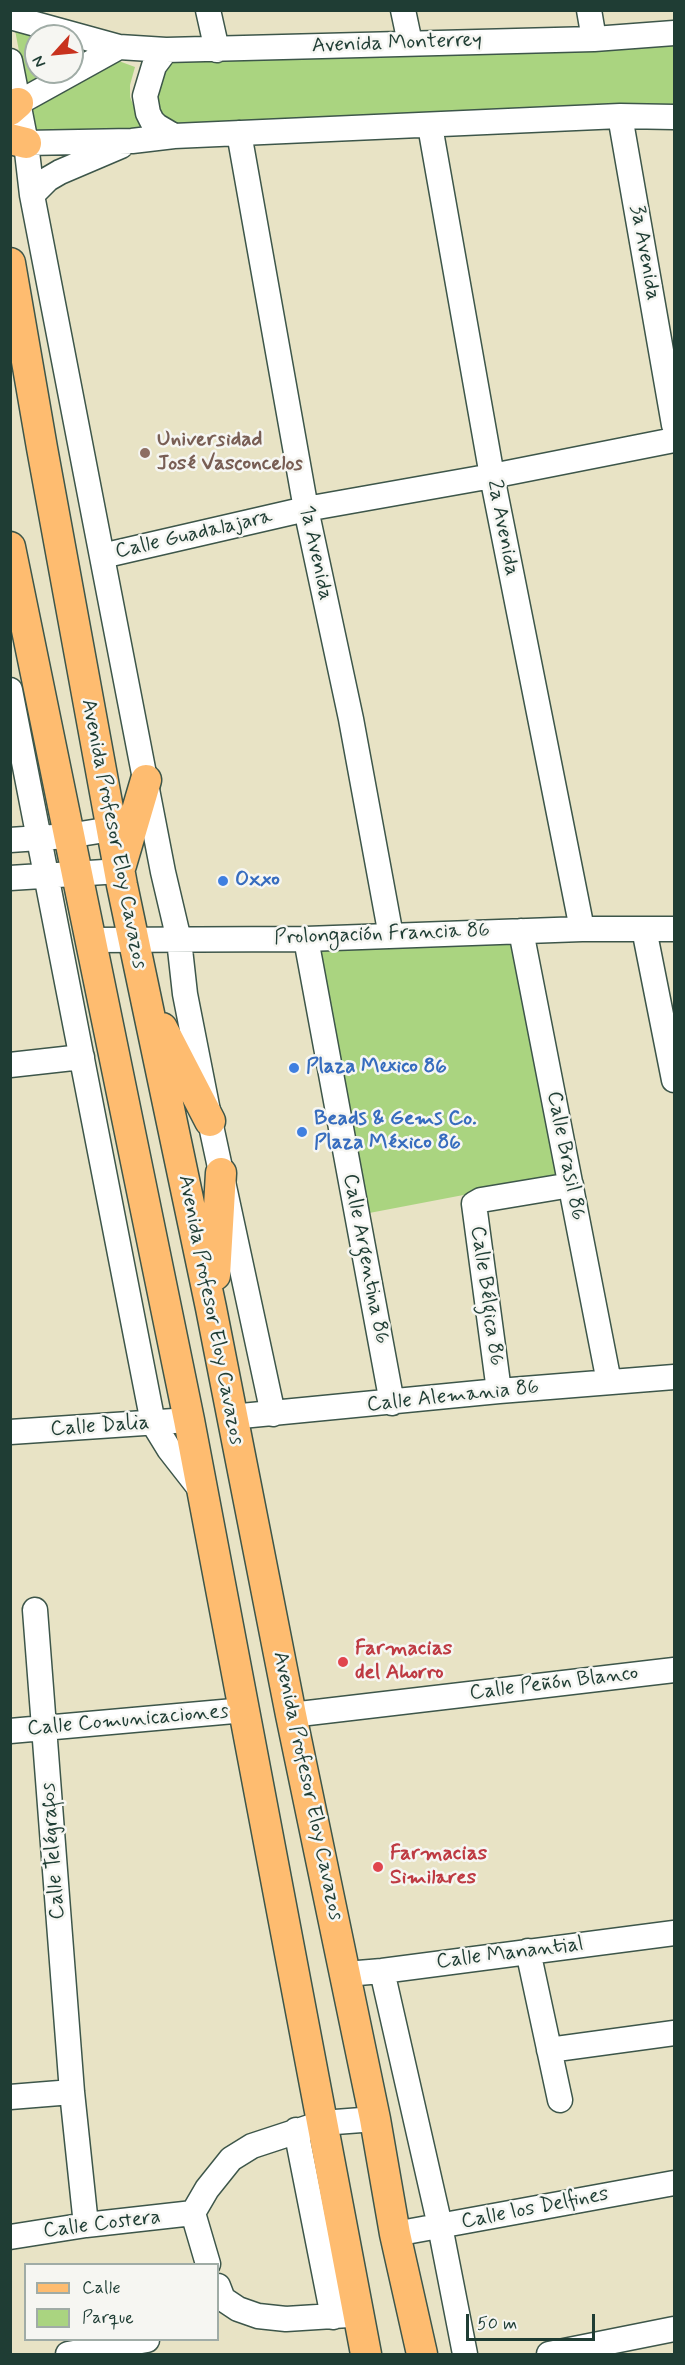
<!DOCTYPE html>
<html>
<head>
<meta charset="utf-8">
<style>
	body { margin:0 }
	#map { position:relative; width:685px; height:2365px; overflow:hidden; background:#e8e3c5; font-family:Mynerve,sans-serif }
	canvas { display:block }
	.frame { position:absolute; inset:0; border:12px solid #1f3d34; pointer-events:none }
	.legend { position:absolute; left:24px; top:2263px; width:195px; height:78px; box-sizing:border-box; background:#f6f6f2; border:2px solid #a0aca6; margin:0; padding:8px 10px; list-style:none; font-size:18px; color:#1f3d34 }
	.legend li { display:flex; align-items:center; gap:12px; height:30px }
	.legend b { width:30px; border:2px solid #a0aca6 }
	.north { position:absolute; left:24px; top:24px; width:60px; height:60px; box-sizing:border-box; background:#f6f6f2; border:2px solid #a0aca6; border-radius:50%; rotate:243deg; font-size:16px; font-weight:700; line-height:24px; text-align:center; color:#1f3d34 }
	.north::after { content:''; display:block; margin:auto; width:21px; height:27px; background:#c8321e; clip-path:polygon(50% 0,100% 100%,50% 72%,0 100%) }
	.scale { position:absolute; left:466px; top:2314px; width:129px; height:27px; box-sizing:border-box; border:3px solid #1f3d34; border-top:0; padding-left:8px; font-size:18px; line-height:21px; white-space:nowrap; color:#1f3d34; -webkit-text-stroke:4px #f6f6f2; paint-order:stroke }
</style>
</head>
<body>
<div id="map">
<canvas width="685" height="2365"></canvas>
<div class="frame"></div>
<ul class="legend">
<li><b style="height:8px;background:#febc70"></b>Calle</li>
<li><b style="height:16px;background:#aad480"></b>Parque</li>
</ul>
<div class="north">N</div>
<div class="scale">50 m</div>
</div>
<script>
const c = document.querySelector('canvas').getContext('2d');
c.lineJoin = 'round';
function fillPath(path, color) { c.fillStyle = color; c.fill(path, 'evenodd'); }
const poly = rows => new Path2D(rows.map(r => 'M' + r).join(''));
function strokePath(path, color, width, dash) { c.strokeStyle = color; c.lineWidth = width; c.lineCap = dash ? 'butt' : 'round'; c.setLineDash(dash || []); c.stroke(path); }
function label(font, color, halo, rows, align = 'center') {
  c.font = font + ' Mynerve,sans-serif'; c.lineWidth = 5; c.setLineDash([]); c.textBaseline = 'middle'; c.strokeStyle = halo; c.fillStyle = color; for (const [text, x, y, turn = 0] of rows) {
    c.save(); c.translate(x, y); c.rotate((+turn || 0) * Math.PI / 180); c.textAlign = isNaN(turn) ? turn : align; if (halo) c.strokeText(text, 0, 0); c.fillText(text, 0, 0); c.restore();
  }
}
const green = poly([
	[15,30,36,36,36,72,54,72,26,88],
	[674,32,674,118,157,126,149,78,166,50],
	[108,57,135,67,130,85,130,97,142,126,114,136,28,140,23,104],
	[520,940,563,1176,364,1214,313,946]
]);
const minor = poly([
	[208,10,217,50],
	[403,10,410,43],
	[589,10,594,39],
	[10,17,119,47,166,50,594,39,674,33],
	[166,50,154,66,145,96,148,113,152,121,157,126,174,136],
	[10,61,26,143,32,195,163,872,179,940,185,994,210,1121,273,1414],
	[18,103,119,47],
	[620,116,674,425],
	[430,126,492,476,582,929],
	[239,133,306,509,351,719,391,936],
	[26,143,132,141,174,136,620,116,674,117],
	[32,195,48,179,60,172,121,146],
	[102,556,306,509,492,476,674,440],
	[10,690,153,1423,169,1449,201,1490],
	[10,840,68,836,111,829],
	[10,878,120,871],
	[644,929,674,1080],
	[521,931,609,1382],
	[306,939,392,1403],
	[90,940,306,939,582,929,674,929],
	[10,1065,82,1057],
	[499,1391,474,1204,481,1200,571,1185],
	[231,1417,499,1391,674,1377],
	[10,1432,189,1420],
	[35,1610,72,2092,86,2225],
	[291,1715,674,1670],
	[10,1731,245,1710],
	[528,1951,560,2100],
	[382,1971,440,2226,465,2354],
	[346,1974,382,1971,674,1933],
	[549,2050,674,2033],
	[10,2097,72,2092],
	[296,2130,333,2317],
	[395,2234,674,2183],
	[10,2237,86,2225,193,2213],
	[208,2264,193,2213,207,2189,231,2159,252,2146,322,2123,375,2119],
	[218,2286,223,2299,238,2309,258,2316,286,2319,349,2315],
	[68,2354,147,2340],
	[549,2354,674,2329]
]);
const major = poly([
	[10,110,18,103],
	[10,139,26,143],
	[10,263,42,448,122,885,211,1308,291,1715,375,2119,395,2234,422,2354],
	[10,547,189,1420,366,2354],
	[121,865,146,780],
	[162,1028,210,1121],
	[215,1275,221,1173]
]);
const markers = [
	[145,453,6,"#8d6e63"],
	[223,881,6,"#3f7fe0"],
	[294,1068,6,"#3f7fe0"],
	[302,1132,6,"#3f7fe0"],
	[343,1662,6,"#e0444e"],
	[378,1867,6,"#e0444e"]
];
const streetNames = [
	["Avenida Monterrey",397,44,-2],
	["3a Avenida",644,253,80],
	["2a Avenida",502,528,79],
	["Calle Guadalajara",194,535,-13],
	["1a Avenida",315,553,78],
	["Avenida Profesor Eloy Cavazos",113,834,79],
	["Prolongación Francia 86",382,935,-2],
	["Calle Brasil 86",565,1156,79],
	["Calle Argentina 86",365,1259,79],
	["Calle Bélgica 86",486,1296,82],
	["Avenida Profesor Eloy Cavazos",210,1310,79],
	["Calle Alemania 86",453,1397,-6],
	["Calle Dalia",100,1427,-4],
	["Calle Peñón Blanco",554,1684,-7],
	["Calle Comunicaciones",128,1721,-5],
	["Avenida Profesor Eloy Cavazos",307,1786,78],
	["Calle Telégrafos",54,1851,-94],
	["Calle Manantial",510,1954,-7],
	["Calle los Delfines",535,2209,-11],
	["Calle Costera",102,2225,-7]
];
const educationNames = [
	["Universidad",157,441],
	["José Vasconcelos",157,465]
];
const shopNames = [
	["Oxxo",235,881],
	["Plaza Mexico 86",306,1068],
	["Beads & Gems Co.",314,1120],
	["Plaza México 86",314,1144]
];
const healthNames = [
	["Farmacias",355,1650],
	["del Ahorro",355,1674],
	["Farmacias",390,1855],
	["Similares",390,1879]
];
fillPath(green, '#aad480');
strokePath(minor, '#3d564a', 27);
strokePath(major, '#3d564a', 33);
strokePath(minor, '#fff', 24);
strokePath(major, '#febc70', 30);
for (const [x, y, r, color] of markers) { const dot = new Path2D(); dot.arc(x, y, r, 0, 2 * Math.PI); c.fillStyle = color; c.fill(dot); strokePath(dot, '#f6f6f2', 2); }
label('21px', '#1f3d34', '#f6f6f2', streetNames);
label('bold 21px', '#785e54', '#f6f6f2', educationNames, 'left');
label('bold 21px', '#366cbe', '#f6f6f2', shopNames, 'left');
label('bold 21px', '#be3a42', '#f6f6f2', healthNames, 'left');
</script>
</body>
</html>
